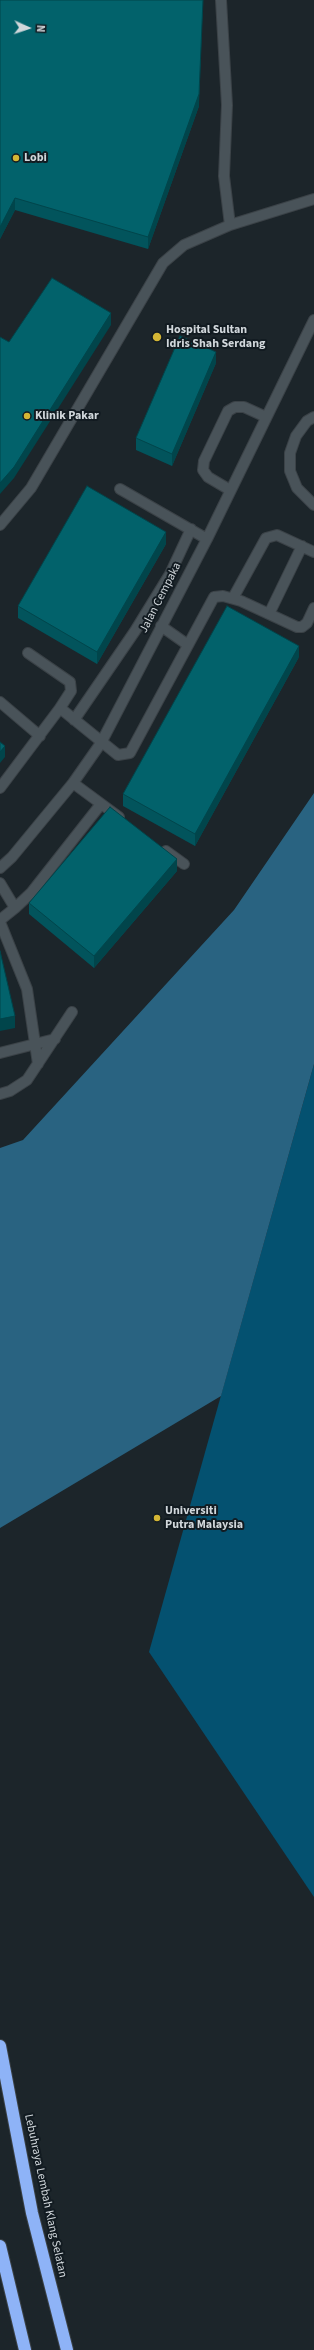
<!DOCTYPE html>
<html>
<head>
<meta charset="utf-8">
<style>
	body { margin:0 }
	#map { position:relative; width:314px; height:2350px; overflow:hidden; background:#1c252a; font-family:"Source Sans 3",sans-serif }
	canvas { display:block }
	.north { position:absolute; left:8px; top:8px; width:40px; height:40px; -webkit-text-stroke:3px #121b21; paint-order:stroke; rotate:93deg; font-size:11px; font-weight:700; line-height:16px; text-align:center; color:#d1d7db }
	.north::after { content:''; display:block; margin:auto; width:14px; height:18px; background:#d1d7db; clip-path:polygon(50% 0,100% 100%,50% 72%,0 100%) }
</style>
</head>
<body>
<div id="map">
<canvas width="314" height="2350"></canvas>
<div class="north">N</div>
</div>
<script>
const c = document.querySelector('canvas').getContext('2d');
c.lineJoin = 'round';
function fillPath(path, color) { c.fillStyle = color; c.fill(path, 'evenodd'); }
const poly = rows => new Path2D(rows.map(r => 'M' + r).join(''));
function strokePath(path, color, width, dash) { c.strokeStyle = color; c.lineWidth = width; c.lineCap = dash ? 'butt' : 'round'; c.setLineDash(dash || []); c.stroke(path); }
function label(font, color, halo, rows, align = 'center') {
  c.font = font + ' "Source Sans 3",sans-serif'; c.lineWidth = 4; c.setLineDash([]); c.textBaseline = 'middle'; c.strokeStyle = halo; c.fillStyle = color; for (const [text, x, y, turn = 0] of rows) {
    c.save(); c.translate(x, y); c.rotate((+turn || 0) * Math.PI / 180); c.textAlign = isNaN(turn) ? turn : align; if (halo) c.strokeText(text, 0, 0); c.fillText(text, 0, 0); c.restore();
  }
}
const green = poly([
	[314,1064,314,1897,149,1652]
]);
const forest = poly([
	[314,793,314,1064,221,1396,0,1528,0,1148,23,1140,234,910]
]);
const minor = poly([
	[221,0,227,105,224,176,230,225],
	[314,417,307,421,296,436,290,453,290,471,297,488,314,505],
	[120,489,207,539],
	[230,490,208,477,203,470,204,461,228,411,235,407,244,407,266,417],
	[0,525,31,488,163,263,184,245,230,225,314,199],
	[233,598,266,538,277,535,314,552],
	[269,614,302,546],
	[161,626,188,645],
	[28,653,70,682,71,691,60,708],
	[0,702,40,736],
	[74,720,135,631,170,574,191,529],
	[73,783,119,817],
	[0,788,60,708,118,755,130,753,214,597,223,596,241,601,297,627,302,627,307,623,314,608],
	[166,851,184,864],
	[0,868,12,857,73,783,101,743,207,539,314,320],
	[0,883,15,908,0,920],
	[15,908,31,893,101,804],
	[0,922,27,989,38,1064],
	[0,1053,55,1039],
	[0,1094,10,1091,27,1080,72,1012]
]);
const highway = poly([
	[0,2046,32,2213,67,2350],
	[0,2246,25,2350]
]);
const wall = poly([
	[0,0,199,106,148,249,15,210,0,239],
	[216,363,172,466,136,450,136,438],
	[166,544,97,664,18,618,18,606],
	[299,657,195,846,123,806,123,794],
	[177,871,94,968,29,914,29,903]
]);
const shadedWall = poly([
	[203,0,199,106,148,249,148,237],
	[15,198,15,210,0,239,0,227],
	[111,313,111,325,14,478,0,494,0,483],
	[216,352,216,363,172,466,172,454],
	[166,532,166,544,97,664,97,652],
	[299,646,299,657,195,846,195,834],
	[5,746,5,757,0,763,0,752],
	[177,859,177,871,94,968,94,956],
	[15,1016,15,1028,0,1031,0,1019]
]);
const building = poly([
	[0,0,203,0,199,94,148,237,15,198,0,227,0,0],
	[52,278,111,313,14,467,0,483,0,337,9,342,52,278],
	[180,336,216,352,172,454,136,438,180,336],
	[87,486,166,532,97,652,18,606,87,486],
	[227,606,299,646,195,834,123,794,227,606],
	[0,742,5,746,0,752,0,742],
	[110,807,177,859,94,956,29,903,110,807],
	[0,951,15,1016,0,1019,0,951]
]);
const markers = [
	[16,158,4,"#d4b635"],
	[157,337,5,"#d4b635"],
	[27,416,4,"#d4b635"],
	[157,1518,4,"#d4b635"]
];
const poiNames = [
	["Lobi",24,158],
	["Hospital Sultan",166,330],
	["Idris Shah Serdang",166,344],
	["Klinik Pakar",35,416],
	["Universiti",165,1511],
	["Putra Malaysia",165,1525]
];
const streetNames = [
	["Jalan Cempaka",161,598,-63],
	["Lebuhraya Lembah Klang Selatan",45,2196,78]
];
fillPath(green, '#045170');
fillPath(forest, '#296381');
strokePath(minor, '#3b4247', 12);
strokePath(highway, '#3b4247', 14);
strokePath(minor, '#495359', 10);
strokePath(highway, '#8eb3f7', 12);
fillPath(wall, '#02545c');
fillPath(shadedWall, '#01454b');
fillPath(building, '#02626b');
strokePath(building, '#01454b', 1);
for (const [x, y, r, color] of markers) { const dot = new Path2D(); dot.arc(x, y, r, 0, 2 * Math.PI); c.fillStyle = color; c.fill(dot); strokePath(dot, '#121b21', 1.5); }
label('bold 12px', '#d1d7db', '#121b21', poiNames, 'left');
label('12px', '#d1d7db', '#121b21', streetNames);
</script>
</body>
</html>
